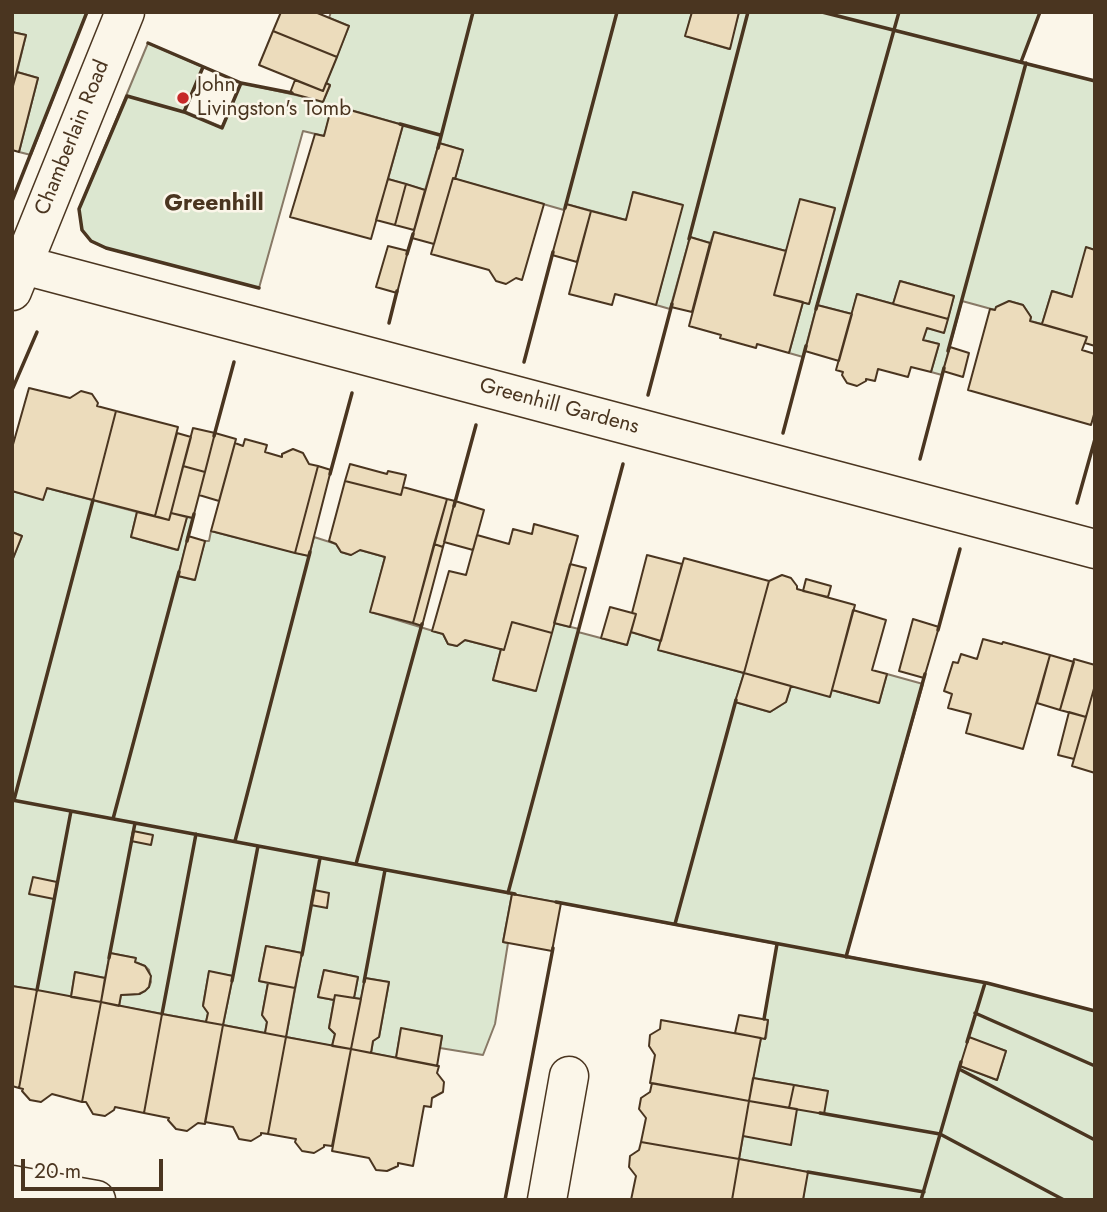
<!DOCTYPE html>
<html>
<head>
<meta charset="utf-8">
<style>
	body { margin:0 }
	#map { position:relative; width:1107px; height:1212px; overflow:hidden; background:#fbf6e9; font-family:Jost,sans-serif }
	canvas { display:block }
	.frame { position:absolute; inset:0; border:14px solid #4a3520; pointer-events:none }
	.scale { position:absolute; left:21px; top:1159px; width:142px; height:32px; box-sizing:border-box; border:4px solid #4a3520; border-top:0; padding-left:9px; font-size:21px; line-height:24px; white-space:nowrap; color:#4a3520; -webkit-text-stroke:5px #fbf6e9; paint-order:stroke }
</style>
</head>
<body>
<div id="map">
<canvas width="1107" height="1212"></canvas>
<div class="frame"></div>
<div class="scale">20 m</div>
</div>
<script>
const c = document.querySelector('canvas').getContext('2d');
c.lineJoin = 'round';
function fillPath(path, color) { c.fillStyle = color; c.fill(path, 'evenodd'); }
const poly = rows => new Path2D(rows.map(r => 'M' + r).join(''));
function strokePath(path, color, width, dash) { c.strokeStyle = color; c.lineWidth = width; c.lineCap = dash ? 'butt' : 'round'; c.setLineDash(dash || []); c.stroke(path); }
function label(font, color, halo, rows, align = 'center') {
  c.font = font + ' Jost,sans-serif'; c.lineWidth = 5; c.setLineDash([]); c.textBaseline = 'middle'; c.strokeStyle = halo; c.fillStyle = color; for (const [text, x, y, turn = 0] of rows) {
    c.save(); c.translate(x, y); c.rotate((+turn || 0) * Math.PI / 180); c.textAlign = isNaN(turn) ? turn : align; if (halo) c.strokeText(text, 0, 0); c.fillText(text, 0, 0); c.restore();
  }
}
const green = poly([
	[12,12,87,12,31,155,19,152,38,78,17,72,26,35,12,32,12,12],
	[331,12,692,12,686,36,729,49,739,12,1040,12,1021,62,1095,81,1095,250,1087,248,1072,297,1052,291,1042,324,1030,321,1031,317,1023,305,1009,301,995,310,962,301,942,375,931,372,939,344,923,340,927,328,944,332,954,296,900,281,893,304,857,294,852,314,817,305,803,357,789,353,803,302,809,304,835,209,786,251,714,232,710,243,690,237,670,309,656,305,682,205,634,192,626,220,566,204,564,210,455,179,463,150,439,143,425,190,388,179,403,125,333,105,324,136,303,131,259,288,106,248,91,241,82,230,79,209,148,43,203,67,184,111,222,127,241,83,323,101,330,86,326,83,349,26,329,18,331,12],
	[47,488,137,512,131,537,177,550,187,517,193,518,178,576,194,580,205,541,209,541,211,531,309,556,314,537,336,544,341,552,351,555,360,550,385,557,371,612,443,634,448,644,457,646,465,640,501,649,493,680,535,691,554,623,579,629,578,632,627,645,631,632,661,641,659,650,744,673,735,702,770,712,786,702,791,686,832,690,879,703,887,674,923,684,846,956,987,983,1095,1011,1095,1200,803,1200,807,1172,739,1159,743,1136,828,1091,753,1078,761,1038,766,1038,768,1021,764,1019,777,944,512,894,503,942,508,943,495,1024,483,1055,440,1048,442,1036,401,1029,396,1058,371,1053,373,1041,379,1037,389,982,365,978,361,999,354,998,358,977,324,970,318,997,334,1000,329,1028,335,1034,332,1046,286,1037,302,953,266,946,259,981,268,983,262,1015,267,1022,265,1033,223,1025,233,976,209,972,203,1005,208,1013,206,1022,119,1006,121,995,140,994,149,987,151,982,149,970,145,966,135,962,135,958,110,953,105,978,75,972,71,997,12,986,12,561,22,536,12,532,12,491,43,499,47,488],
	[969,1038,1006,1051,997,1080,961,1066,969,1038]
]);
const building = poly([
	[281,12,315,12,349,26,337,57,273,31,281,12],
	[692,12,739,12,730,49,685,36,692,12],
	[273,31,337,57,323,91,259,65,273,31],
	[12,32,26,35,13,86,12,86,12,32],
	[17,72,38,78,19,152,12,150,12,89,17,72],
	[295,80,323,91,326,83,330,85,323,102,290,93,295,80],
	[332,105,403,125,371,239,290,217,315,134,324,136,332,105],
	[439,143,463,150,455,179,453,178,434,244,412,238,439,143],
	[453,178,544,204,522,280,516,278,506,284,496,281,489,270,431,254,453,178],
	[388,179,406,184,395,225,376,220,388,179],
	[406,184,425,190,414,230,395,225,406,184],
	[633,192,683,205,656,305,615,294,612,305,569,294,591,211,626,220,633,192],
	[800,199,835,208,809,304,774,295,800,199],
	[566,204,591,211,577,262,552,255,566,204],
	[714,232,786,251,774,295,803,302,789,353,757,344,756,348,720,338,721,335,689,326,714,232],
	[690,237,710,243,692,312,671,307,690,237],
	[388,246,408,251,397,293,376,287,388,246],
	[1086,247,1095,250,1095,346,1085,343,1087,337,1042,324,1052,291,1072,297,1086,247],
	[900,281,954,296,948,319,893,304,900,281],
	[857,294,948,319,944,333,927,328,923,340,939,344,931,372,911,367,908,377,878,369,875,381,866,379,866,381,857,386,847,383,842,375,843,372,836,370,857,294],
	[1009,301,1023,305,1031,317,1030,321,1087,337,1082,350,1095,354,1095,411,1091,425,968,390,990,309,995,310,996,307,1009,301],
	[817,305,852,314,839,361,805,351,817,305],
	[950,347,969,353,963,377,943,371,950,347],
	[29,388,70,398,81,391,92,394,98,403,97,406,116,411,93,500,47,488,43,500,12,491,12,448,29,388],
	[116,411,178,427,155,516,93,500,116,411],
	[193,428,215,433,205,472,183,466,193,428],
	[177,433,191,437,169,520,155,516,177,433],
	[215,433,236,439,219,501,199,495,215,433],
	[245,439,267,445,265,452,282,457,282,454,293,449,303,453,309,464,318,466,295,553,211,531,235,443,243,446,245,439],
	[350,464,387,474,388,471,406,475,401,495,345,481,350,464],
	[183,466,205,472,193,518,171,513,183,466],
	[318,466,331,470,309,556,295,553,318,466],
	[345,481,401,495,403,487,447,499,413,623,370,612,385,557,360,550,351,555,341,552,336,544,329,541,345,481],
	[447,499,455,501,443,547,434,544,447,499],
	[455,501,484,510,473,550,444,542,455,501],
	[137,512,169,520,171,513,187,517,178,550,131,537,137,512],
	[534,524,578,536,552,633,512,622,504,650,465,640,457,646,448,644,443,634,432,631,449,571,466,575,477,535,509,544,513,529,532,534,534,524],
	[12,532,22,536,12,561,12,532],
	[188,536,205,541,195,580,178,576,188,536],
	[434,544,443,547,422,626,413,623,434,544],
	[647,555,682,564,661,641,631,632,636,614,632,613,647,555],
	[684,558,769,581,744,673,658,650,684,558],
	[570,564,586,568,570,627,554,623,570,564],
	[782,575,791,578,797,586,797,589,855,605,830,697,744,673,769,581,782,575],
	[806,579,831,586,828,597,803,591,806,579],
	[610,607,636,614,627,645,601,638,610,607],
	[853,610,886,620,872,670,887,674,879,703,832,690,853,610],
	[913,619,939,627,924,678,899,671,913,619],
	[512,622,552,633,536,691,493,680,501,649,504,650,512,622],
	[983,639,1002,644,1003,642,1050,655,1023,749,966,733,971,714,948,708,952,694,944,691,953,662,958,663,961,654,977,659,983,639],
	[1050,655,1074,662,1060,710,1037,703,1050,655],
	[1074,659,1095,665,1095,685,1086,717,1060,710,1074,659],
	[744,673,791,686,786,702,770,712,735,702,744,673],
	[1095,685,1095,773,1072,766,1095,685],
	[1069,712,1086,717,1074,759,1058,755,1069,712],
	[133,831,153,835,151,845,131,841,133,831],
	[33,877,57,882,54,899,29,894,33,877],
	[314,890,329,893,327,908,311,905,314,890],
	[512,894,561,903,552,951,503,942,512,894],
	[266,946,302,953,295,988,259,981,266,946],
	[110,953,136,958,135,962,145,966,151,976,149,987,145,991,139,994,121,995,119,1006,101,1002,110,953],
	[324,970,358,977,354,998,335,995,334,1000,318,997,324,970],
	[209,971,233,976,223,1025,206,1022,208,1013,203,1006,209,971],
	[75,972,105,978,101,1002,71,997,75,972],
	[365,978,389,982,379,1037,373,1041,371,1053,351,1049,365,978],
	[268,983,295,988,286,1037,265,1033,267,1022,262,1015,268,983],
	[12,986,37,990,19,1088,12,1086,12,986],
	[37,990,101,1002,82,1102,52,1094,41,1102,30,1100,22,1091,23,1089,19,1088,37,990],
	[335,995,361,999,351,1049,332,1046,335,1034,329,1028,335,995],
	[101,1002,162,1014,144,1113,115,1107,114,1110,105,1116,93,1114,86,1102,82,1102,101,1002],
	[162,1014,223,1025,205,1124,198,1123,187,1131,176,1129,168,1120,169,1118,144,1113,162,1014],
	[739,1015,768,1020,765,1039,735,1033,739,1015],
	[661,1020,761,1038,749,1101,650,1083,655,1055,649,1046,650,1035,660,1029,661,1020],
	[223,1025,286,1037,268,1134,261,1133,261,1135,251,1141,239,1139,233,1127,205,1122,223,1025],
	[401,1028,442,1036,437,1066,396,1058,401,1028],
	[286,1037,351,1049,332,1146,324,1145,324,1147,314,1153,302,1151,295,1142,296,1139,268,1134,286,1037],
	[969,1037,1006,1051,997,1080,960,1066,969,1037],
	[351,1049,439,1066,437,1073,444,1082,443,1092,432,1098,431,1107,424,1106,413,1166,398,1163,398,1166,387,1171,376,1170,369,1158,332,1151,351,1049],
	[753,1078,794,1085,789,1108,749,1101,753,1078],
	[652,1083,749,1101,739,1159,641,1142,646,1118,639,1109,641,1098,650,1092,652,1083],
	[794,1085,828,1091,824,1114,789,1108,794,1085],
	[749,1101,797,1109,791,1145,743,1136,749,1101],
	[641,1142,739,1159,732,1200,631,1200,636,1176,629,1167,630,1156,639,1150,641,1142],
	[739,1159,808,1172,803,1200,732,1200,739,1159]
]);
const minor = poly([
	[12,262,1095,549],
	[12,291,125,12],
	[12,1185,96,1200],
	[547,1200,569,1076]
]);
const wall = poly([
	[822,12,1095,81],
	[148,43,241,83,222,128,184,112,203,67],
	[1021,62,1040,12],
	[241,83,292,93],
	[184,112,127,96,79,209,82,230,91,241,106,248,259,288],
	[400,124,440,135],
	[438,148,473,12],
	[12,201,87,12],
	[565,208,617,12],
	[689,239,748,12],
	[407,254,413,234],
	[816,309,899,12],
	[389,323,397,291],
	[948,351,1026,63],
	[524,362,553,252],
	[12,390,37,332],
	[648,395,672,304],
	[783,433,806,346],
	[214,436,234,362],
	[920,459,944,368],
	[330,474,352,393],
	[1077,503,1095,439],
	[454,506,476,425],
	[187,541,194,514],
	[938,630,960,549],
	[12,800,515,894],
	[14,800,93,500],
	[113,819,179,572],
	[235,841,310,552],
	[356,864,422,624],
	[508,893,623,464],
	[556,902,987,983,1095,1011],
	[675,924,736,700],
	[302,955,320,858],
	[846,957,925,674],
	[109,958,135,823],
	[232,981,258,846],
	[364,982,385,870],
	[37,990,71,811],
	[975,1013,1095,1066],
	[162,1014,196,834],
	[764,1019,777,944],
	[967,1042,985,983],
	[959,1069,1095,1140],
	[820,1113,940,1134,1064,1200],
	[808,1172,924,1192],
	[505,1200,553,948],
	[921,1200,961,1062]
]);
const markers = [
	[183,98,7,"#c62828"]
];
const poiNames = [
	["John",197,86],
	["Livingston's Tomb",197,110]
];
const streetNames = [
	["Chamberlain Road",73,138,-68],
	["Greenhill Gardens",559,407,15]
];
const neighbourhoodNames = [
	["Greenhill",214,204]
];
fillPath(green, '#dce7d0');
strokePath(green, '#887966', 2);
fillPath(building, '#ecdcbc');
strokePath(building, '#4a3520', 2);
strokePath(minor, '#4a3520', 41);
strokePath(minor, '#fbf6e9', 38);
strokePath(wall, '#4a3520', 3.5);
for (const [x, y, r, color] of markers) { const dot = new Path2D(); dot.arc(x, y, r, 0, 2 * Math.PI); c.fillStyle = color; c.fill(dot); strokePath(dot, '#fbf6e9', 2.5); }
label('21px', '#4a3520', '#fbf6e9', poiNames, 'left');
label('21px', '#4a3520', '#fbf6e9', streetNames);
label('bold 23px', '#4a3520', '#fbf6e9', neighbourhoodNames);
</script>
</body>
</html>
